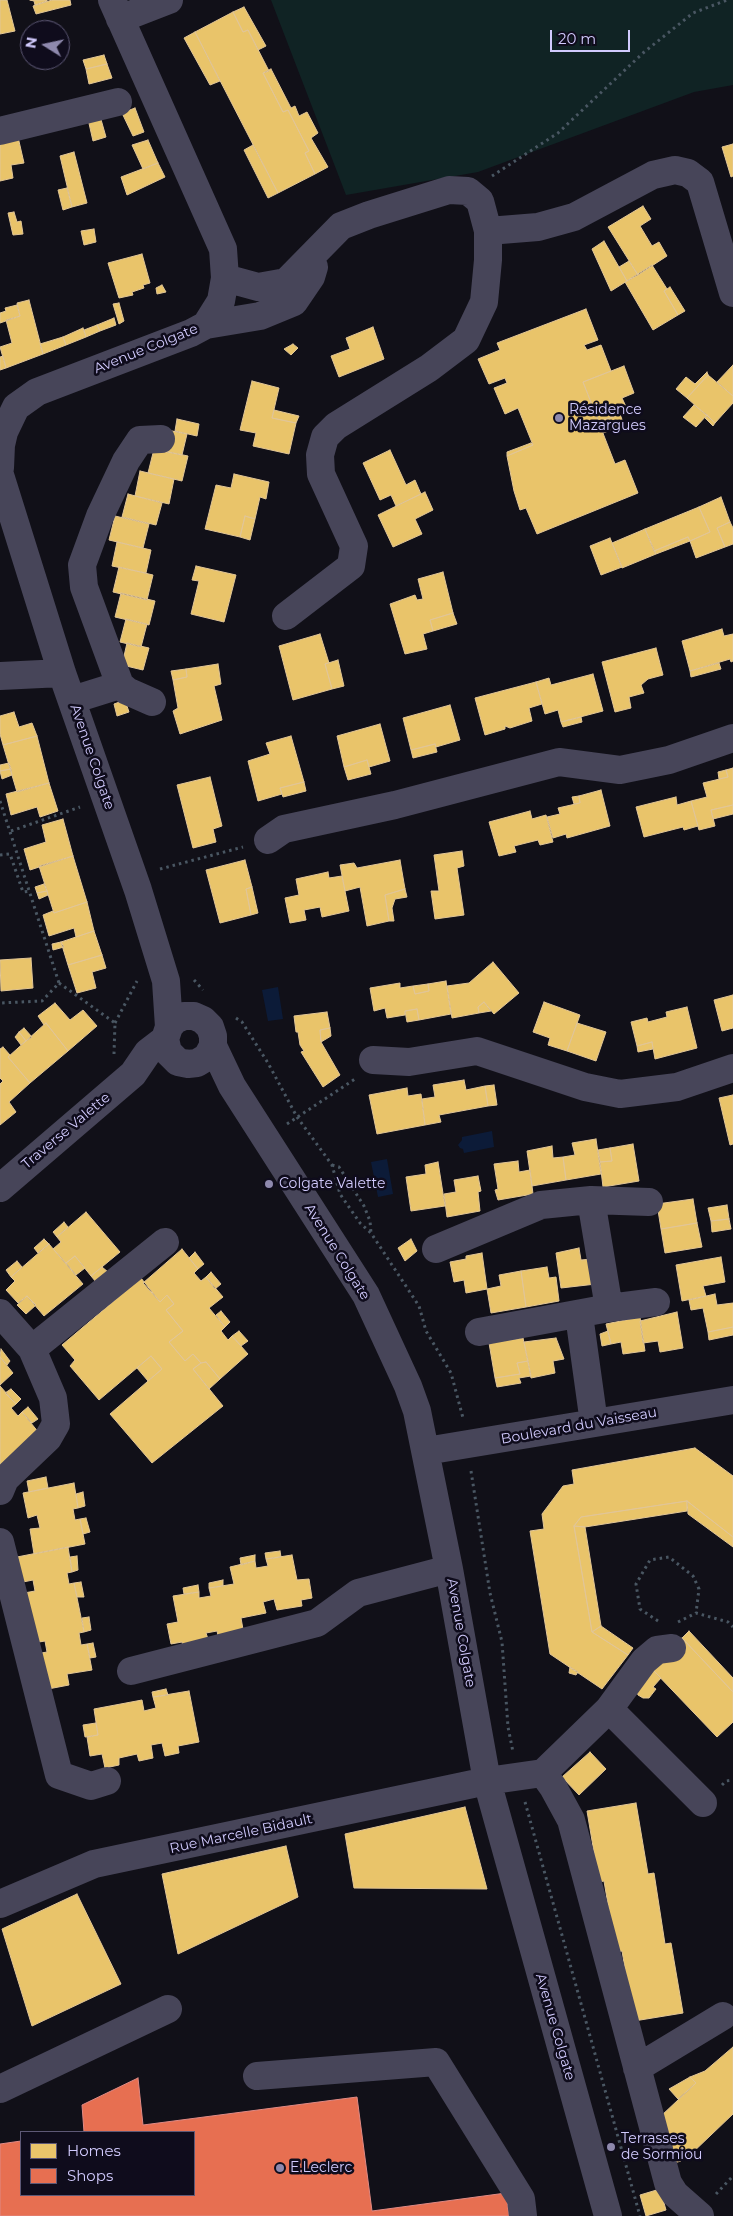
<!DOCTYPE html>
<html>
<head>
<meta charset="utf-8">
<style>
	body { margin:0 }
	#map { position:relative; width:733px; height:2216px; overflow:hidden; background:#111018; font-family:Montserrat,sans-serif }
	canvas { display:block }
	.legend { position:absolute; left:20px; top:2131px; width:175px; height:65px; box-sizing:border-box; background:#0f0c1c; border:1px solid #5d5876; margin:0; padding:6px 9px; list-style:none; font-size:15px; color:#d1cafd }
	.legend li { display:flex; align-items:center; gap:10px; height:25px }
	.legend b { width:25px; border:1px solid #5d5876 }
	.north { position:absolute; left:20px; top:20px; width:50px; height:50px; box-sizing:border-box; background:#0f0c1c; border:1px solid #5d5876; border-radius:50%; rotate:280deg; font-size:14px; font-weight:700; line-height:20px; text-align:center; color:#d1cafd }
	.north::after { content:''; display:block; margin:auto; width:18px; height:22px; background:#8e89ad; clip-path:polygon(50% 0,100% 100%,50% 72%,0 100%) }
	.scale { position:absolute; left:550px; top:30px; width:80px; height:22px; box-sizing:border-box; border:2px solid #d1cafd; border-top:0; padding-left:6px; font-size:15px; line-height:18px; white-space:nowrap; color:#d1cafd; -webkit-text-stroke:4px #0f0c1c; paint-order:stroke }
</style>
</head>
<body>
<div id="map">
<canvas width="733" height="2216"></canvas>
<ul class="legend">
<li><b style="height:14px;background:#e9c46a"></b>Homes</li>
<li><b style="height:14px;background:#e76f51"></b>Shops</li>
</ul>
<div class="north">N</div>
<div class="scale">20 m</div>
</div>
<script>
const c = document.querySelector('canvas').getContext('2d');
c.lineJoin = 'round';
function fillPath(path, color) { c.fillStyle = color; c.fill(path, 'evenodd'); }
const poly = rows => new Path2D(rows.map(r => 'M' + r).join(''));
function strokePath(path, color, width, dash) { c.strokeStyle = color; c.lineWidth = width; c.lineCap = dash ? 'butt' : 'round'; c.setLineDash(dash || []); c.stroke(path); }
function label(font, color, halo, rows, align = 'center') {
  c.font = font + ' Montserrat,sans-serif'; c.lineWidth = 5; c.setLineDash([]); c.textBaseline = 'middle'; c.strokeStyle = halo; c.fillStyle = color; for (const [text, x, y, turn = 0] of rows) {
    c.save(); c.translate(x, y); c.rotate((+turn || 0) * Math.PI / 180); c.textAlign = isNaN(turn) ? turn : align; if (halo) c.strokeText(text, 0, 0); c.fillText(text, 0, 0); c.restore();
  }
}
const green = poly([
	[271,0,733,0,733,85,694,92,478,172,346,195]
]);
const water = poly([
	[278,987,283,1019,268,1021,262,990],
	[492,1131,494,1147,464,1153,463,1149,460,1148,458,1145,462,1140,462,1137],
	[387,1159,393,1194,378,1197,371,1162]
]);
const homes = poly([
	[0,0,7,0,15,31,0,34,0,0],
	[30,0,47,0,47,1,35,5,34,1,30,0],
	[52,0,70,0,71,5,36,14,33,6,52,0],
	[244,7,266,46,258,50,248,30,243,32,233,12,244,7],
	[233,12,243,32,248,30,269,71,263,73,283,112,288,110,309,151,305,153,315,174,278,193,195,32,233,12],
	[195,32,220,81,210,85,184,38,195,32],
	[104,55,107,64,86,69,83,60,104,55],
	[107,64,112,78,89,84,86,69,107,64],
	[271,69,291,108,295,106,299,116,307,112,318,133,311,138,328,167,315,174,305,153,309,151,288,110,283,112,263,73,271,69],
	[135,108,144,132,133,136,122,113,135,108],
	[100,116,106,137,93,141,88,119,100,116],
	[18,137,24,163,11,165,13,178,0,181,0,140,18,137],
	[148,140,158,163,143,169,132,145,148,140],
	[733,144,733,176,731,177,722,147,733,144],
	[253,145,278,193,268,198,244,150,253,145],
	[74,152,87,203,72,207,60,156,74,152],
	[158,163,165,177,127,195,121,177,158,163],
	[67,188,72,207,63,210,58,190,67,188],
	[643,206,651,219,640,226,652,246,659,242,667,256,638,275,608,227,643,206],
	[14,212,17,222,21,221,23,234,13,235,8,213,14,212],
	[94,229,96,242,84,245,81,231,94,229],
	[604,241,627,281,611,291,592,249,604,241],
	[142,254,150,283,143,285,144,288,132,292,133,295,119,298,108,263,142,254],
	[629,261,638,275,627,281,619,267,629,261],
	[652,265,667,289,664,291,678,315,653,330,625,282,652,265],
	[162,285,166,292,157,294,156,288,162,285],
	[670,287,685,311,678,315,664,291,670,287],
	[29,300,43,354,6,368,0,347,12,343,6,320,20,316,17,303,29,300],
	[119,303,124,321,119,324,113,304,119,303],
	[17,305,20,316,0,323,0,313,6,311,5,308,17,305],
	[586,309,598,340,584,345,587,350,601,345,611,371,583,382,615,464,625,460,638,493,537,534,526,508,520,510,514,491,507,456,533,445,518,408,505,414,494,388,507,383,505,378,489,384,478,359,500,350,497,343,586,309],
	[114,318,116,325,100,331,97,325,114,318],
	[97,325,100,331,86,337,84,330,97,325],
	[373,327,384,359,339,377,331,356,350,349,346,338,373,327],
	[83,328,86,337,66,345,63,337,83,328],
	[63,337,66,345,43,354,40,344,63,337],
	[293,344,298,348,291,355,284,349,293,344],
	[3,356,6,368,0,370,0,357,3,356],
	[733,365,733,396,717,382,733,365],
	[624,366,634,393,622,398,628,411,599,422,583,382,624,366],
	[707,372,708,375,687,398,676,389,686,377,695,384,707,372],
	[708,375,733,396,733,403,715,423,687,398,708,375],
	[252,381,279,388,272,418,296,423,289,454,253,446,256,433,240,430,252,381],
	[694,405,707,415,696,427,683,417,694,405],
	[274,410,299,416,296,423,272,418,274,410],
	[620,414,624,425,603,433,599,422,620,414],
	[707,415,715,423,713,426,705,418,707,415],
	[177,419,199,424,197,436,175,431,177,419],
	[167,430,187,434,182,455,162,451,167,430],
	[531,443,533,445,507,456,507,452,531,443],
	[154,449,188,456,182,481,148,473,154,449],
	[390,450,406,485,415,480,421,494,396,506,391,495,380,500,363,463,390,450],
	[140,471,174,479,169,504,135,496,140,471],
	[234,474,269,482,266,499,260,497,255,519,245,516,240,537,205,529,216,485,231,488,234,474],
	[425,492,433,510,415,519,422,534,393,547,378,515,425,492],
	[128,494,162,503,156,525,122,517,128,494],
	[721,497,730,522,717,528,725,547,696,558,690,541,710,532,699,507,721,497],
	[699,507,710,532,690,541,688,537,654,551,645,529,699,507],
	[115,516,149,524,143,548,109,540,115,516],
	[245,516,255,519,250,540,240,537,245,516],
	[730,522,733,528,733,544,725,547,717,528,730,522],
	[645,529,656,554,622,568,612,543,645,529],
	[688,537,690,541,656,554,654,551,688,537],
	[610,538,622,567,601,575,590,546,610,538],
	[117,542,151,550,146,573,112,566,117,542],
	[196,566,236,575,224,622,191,614,199,581,192,580,196,566],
	[119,567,153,575,147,600,113,592,119,567],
	[443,572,453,613,430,620,433,631,423,634,427,649,405,654,390,604,415,595,417,600,423,599,418,579,443,572],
	[121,593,155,601,149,625,115,617,121,593],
	[453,613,457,624,433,631,430,620,453,613],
	[126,619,147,624,141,647,120,642,126,619],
	[722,629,724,636,733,634,733,661,731,662,730,659,690,671,682,641,722,629],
	[320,634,329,663,325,664,332,689,293,700,279,646,320,634],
	[127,643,149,648,143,670,122,665,127,643],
	[656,648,663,675,648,679,641,685,644,693,629,697,631,708,615,712,602,662,656,648],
	[338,660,344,686,332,689,325,664,338,660],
	[719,663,721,669,691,677,690,671,719,663],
	[218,664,221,684,214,686,222,720,180,734,173,711,178,708,173,680,187,677,186,669,218,664],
	[186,669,187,677,173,680,171,671,186,669],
	[593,674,603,711,561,722,558,710,545,714,536,682,549,678,551,685,593,674],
	[536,682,542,704,529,708,532,721,510,728,505,726,505,729,485,735,475,698,536,682],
	[125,700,129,712,117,716,114,704,125,700],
	[450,705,460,740,436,747,435,744,411,750,403,718,450,705],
	[14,712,19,727,32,723,37,736,3,745,0,734,0,716,14,712],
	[581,717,582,722,563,727,561,722,581,717],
	[380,724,390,761,369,767,367,760,344,767,337,736,380,724],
	[37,736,49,783,17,792,3,745,37,736],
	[291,736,304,782,280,788,282,794,258,801,248,761,270,754,266,743,291,736],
	[435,744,437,752,413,758,411,750,435,744],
	[367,760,371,774,348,780,344,767,367,760],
	[9,763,11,769,0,771,0,765,9,763],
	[733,768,733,805,711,810,715,826,699,830,691,801,707,797,703,783,728,777,726,770,733,768],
	[11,769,12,775,2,779,0,771,11,769],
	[726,770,728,777,719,779,718,772,726,770],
	[210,777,222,826,213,829,216,842,193,848,177,785,210,777],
	[304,782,306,791,283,797,280,788,304,782],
	[49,783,58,811,40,817,37,807,11,815,6,794,49,783],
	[601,790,610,826,567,838,566,834,553,838,547,817,560,814,558,808,580,803,579,796,601,790],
	[579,796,580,803,574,804,572,797,579,796],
	[676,797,677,805,691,801,698,826,684,830,683,827,644,837,636,807,676,797],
	[733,805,733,814,713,819,711,810,733,805],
	[530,811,532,819,546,815,553,842,540,845,538,840,514,846,516,852,499,856,489,822,530,811],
	[63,819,73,856,30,870,24,849,46,842,42,825,63,819],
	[462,851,464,866,457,868,464,915,435,919,431,891,439,891,434,855,462,851],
	[73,856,87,902,54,913,39,866,73,856],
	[245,860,252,887,246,889,251,915,220,923,206,870,245,860],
	[400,860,405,889,385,895,389,921,367,926,360,887,345,891,340,865,354,863,357,868,400,860],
	[328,872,329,878,342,876,349,911,322,917,320,907,304,910,306,920,290,923,285,898,299,895,296,879,328,872],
	[44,884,47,891,37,893,35,887,44,884],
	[252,887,258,913,251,915,246,889,252,887],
	[405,889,407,897,395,899,392,908,394,921,389,921,385,895,405,889],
	[47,891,48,895,39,899,37,893,47,891],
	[87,902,94,931,76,937,74,928,49,936,43,915,53,911,54,913,87,902],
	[94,931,102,955,68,965,61,942,94,931],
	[61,942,64,947,53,950,52,944,61,942],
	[102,955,106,968,92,972,96,988,77,993,68,965,102,955],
	[31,958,33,988,1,991,0,960,31,958],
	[493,962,519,993,494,1014,484,1002,478,1007,479,1013,452,1018,447,986,469,983,493,962],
	[446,981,451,1014,419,1020,417,1009,405,1011,405,1015,387,1018,385,1008,374,1011,370,988,400,983,400,988,413,986,415,994,429,991,428,984,446,981],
	[428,984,429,991,415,994,413,986,428,984],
	[733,995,733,1028,722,1031,714,1000,733,995],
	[484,1002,491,1011,479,1013,478,1007,484,1002],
	[544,1002,580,1015,567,1051,548,1045,550,1038,533,1032,544,1002],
	[55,1003,70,1020,83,1010,97,1026,68,1051,46,1023,44,1025,38,1016,55,1003],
	[687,1007,697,1048,655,1059,652,1042,637,1046,631,1022,647,1018,648,1022,667,1017,666,1012,687,1007],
	[417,1009,419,1020,407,1022,405,1011,417,1009],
	[327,1012,330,1028,320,1030,321,1042,340,1075,323,1087,301,1052,304,1051,300,1045,298,1032,296,1032,294,1016,327,1012],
	[46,1023,68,1051,30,1083,8,1057,46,1023],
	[577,1023,606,1032,596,1061,567,1051,577,1023],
	[24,1028,32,1037,26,1041,19,1032,24,1028],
	[330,1028,331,1036,321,1042,320,1030,330,1028],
	[19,1032,26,1041,21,1045,15,1037,19,1032],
	[652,1042,653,1049,638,1052,637,1046,652,1042],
	[3,1047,10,1055,8,1057,30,1083,9,1102,16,1112,0,1125,0,1084,3,1081,0,1078,0,1049,3,1047],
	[464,1080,466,1090,485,1086,488,1106,439,1115,441,1122,425,1125,422,1099,435,1097,433,1085,464,1080],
	[494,1085,497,1105,488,1106,485,1086,494,1085],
	[407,1088,408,1096,421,1094,425,1125,377,1134,369,1095,407,1088],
	[733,1095,733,1144,730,1145,719,1098,733,1095],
	[596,1139,601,1174,566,1180,563,1157,575,1155,572,1143,596,1139],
	[633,1144,639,1181,603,1187,600,1162,612,1161,610,1148,633,1144],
	[552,1146,553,1158,563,1157,566,1180,532,1186,527,1151,552,1146],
	[610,1148,612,1161,600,1162,598,1150,610,1148],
	[518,1161,519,1172,530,1170,533,1194,498,1200,495,1190,498,1189,494,1164,518,1161],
	[438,1162,445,1206,411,1211,406,1177,426,1174,425,1165,438,1162],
	[478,1176,481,1191,478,1192,480,1211,447,1217,444,1194,456,1192,454,1180,478,1176],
	[693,1199,697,1223,661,1229,657,1204,693,1199],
	[727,1205,729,1219,711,1221,708,1208,727,1205],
	[86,1212,120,1252,91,1276,75,1256,66,1263,53,1249,61,1242,57,1237,86,1212],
	[729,1219,731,1229,712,1232,711,1221,729,1219],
	[64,1222,68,1227,57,1237,53,1232,64,1222],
	[697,1223,702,1247,665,1253,661,1229,697,1223],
	[44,1239,49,1244,38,1253,34,1248,44,1239],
	[411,1239,417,1251,405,1261,398,1248,411,1239],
	[49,1244,83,1284,44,1316,27,1296,18,1303,6,1290,15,1281,11,1277,49,1244],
	[579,1248,581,1260,592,1259,596,1284,561,1288,556,1253,579,1248],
	[182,1249,198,1269,194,1273,201,1281,206,1277,223,1297,209,1308,225,1327,221,1331,228,1340,232,1336,248,1354,220,1379,206,1362,201,1363,193,1354,185,1361,169,1342,183,1331,166,1310,174,1304,167,1295,160,1302,143,1283,182,1249],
	[195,1252,204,1264,198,1269,189,1258,195,1252],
	[482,1253,487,1289,466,1293,464,1280,454,1282,450,1262,466,1259,466,1256,482,1253],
	[75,1256,85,1268,76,1275,66,1263,75,1256],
	[721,1257,725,1282,703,1286,706,1296,682,1301,676,1265,721,1257],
	[17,1261,22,1267,11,1277,6,1270,17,1261],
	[102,1267,108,1272,96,1282,91,1276,102,1267],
	[547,1267,549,1278,556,1277,559,1301,526,1307,521,1271,547,1267],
	[521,1271,526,1307,491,1313,487,1289,501,1286,499,1275,521,1271],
	[211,1272,221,1284,215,1289,206,1277,211,1272],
	[141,1278,160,1302,167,1295,174,1304,166,1310,183,1331,169,1342,185,1361,193,1354,201,1363,193,1369,223,1406,152,1463,110,1414,162,1369,151,1356,99,1400,70,1366,75,1360,62,1345,141,1278],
	[715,1294,717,1305,733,1303,733,1327,708,1332,703,1308,691,1310,689,1300,715,1294],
	[27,1296,36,1305,26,1314,17,1305,27,1296],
	[221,1311,230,1322,225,1327,216,1315,221,1311],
	[677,1312,683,1348,660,1352,658,1341,643,1343,640,1321,677,1312],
	[640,1317,645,1351,623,1354,621,1342,611,1344,606,1324,640,1317],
	[733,1327,733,1335,709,1340,708,1332,733,1327],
	[239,1331,248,1341,241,1346,232,1336,239,1331],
	[608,1331,611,1344,602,1346,600,1334,608,1331],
	[523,1338,528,1361,517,1363,520,1374,495,1378,489,1343,523,1338],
	[556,1338,564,1359,553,1361,555,1373,531,1378,524,1342,556,1338],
	[1,1349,10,1361,7,1365,0,1357,1,1349],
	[151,1356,162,1369,148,1381,137,1368,151,1356],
	[0,1357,13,1373,0,1385,0,1357],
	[528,1361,531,1376,519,1378,521,1383,497,1387,495,1378,520,1374,517,1363,528,1361],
	[206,1362,220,1379,209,1389,193,1369,201,1363,206,1362],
	[0,1386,16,1404,11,1408,18,1416,22,1412,39,1433,0,1465,0,1386],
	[11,1389,21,1399,16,1404,5,1393,11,1389],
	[28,1407,38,1419,32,1423,22,1412,28,1407],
	[695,1448,733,1476,733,1537,687,1501,581,1517,574,1526,592,1632,628,1655,602,1689,550,1654,530,1531,544,1529,542,1514,563,1486,574,1484,572,1470,695,1448],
	[46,1477,48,1488,29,1492,27,1481,46,1477],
	[74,1483,78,1508,73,1509,75,1520,80,1519,85,1544,34,1554,30,1529,40,1528,37,1515,28,1518,23,1493,74,1483],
	[83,1492,85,1506,78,1508,76,1494,83,1492],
	[687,1501,733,1537,733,1547,688,1514,687,1501],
	[687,1501,687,1511,585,1527,574,1526,581,1517,687,1501],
	[86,1518,90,1532,83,1534,80,1519,86,1518],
	[574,1526,585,1527,601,1626,592,1632,574,1526],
	[68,1547,72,1572,67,1573,69,1584,74,1583,84,1632,79,1633,81,1645,87,1644,92,1670,67,1674,69,1685,48,1689,36,1654,47,1652,45,1641,33,1643,24,1593,35,1591,33,1580,23,1582,17,1557,68,1547],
	[280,1551,281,1557,266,1559,265,1553,280,1551],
	[255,1555,255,1561,241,1565,240,1558,255,1555],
	[292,1555,297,1580,309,1579,312,1598,301,1600,302,1606,277,1610,274,1599,263,1602,266,1613,241,1618,244,1635,219,1640,217,1631,206,1633,209,1642,183,1647,182,1642,171,1644,167,1624,178,1622,173,1596,199,1592,199,1598,211,1596,209,1588,234,1584,230,1567,255,1561,256,1568,268,1566,266,1559,292,1555],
	[77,1556,78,1570,72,1572,70,1557,77,1556],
	[223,1580,223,1586,209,1588,209,1583,223,1580],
	[81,1582,84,1597,77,1597,74,1583,81,1582],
	[198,1585,199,1592,184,1594,183,1588,198,1585],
	[89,1617,91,1630,84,1632,82,1618,89,1617],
	[601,1626,633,1648,628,1655,592,1632,601,1626],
	[689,1631,733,1678,733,1692,682,1638,689,1631],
	[682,1638,733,1692,733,1722,717,1737,651,1668,682,1638],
	[93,1643,96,1657,90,1658,87,1644,93,1643],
	[570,1667,578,1672,576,1675,569,1673,570,1667],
	[651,1668,661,1678,653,1687,656,1689,649,1698,643,1698,638,1695,636,1689,651,1668],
	[166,1689,168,1695,153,1697,152,1692,166,1689],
	[189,1691,199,1742,178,1746,179,1753,165,1756,162,1743,151,1745,153,1758,139,1761,137,1754,119,1758,119,1765,105,1768,102,1754,90,1756,87,1737,98,1735,94,1709,142,1700,144,1711,156,1708,153,1697,189,1691],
	[96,1723,98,1735,85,1737,83,1725,96,1723],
	[590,1752,606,1769,579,1795,562,1777,590,1752],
	[636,1803,648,1874,654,1873,665,1944,671,1943,683,2013,634,2021,622,1951,616,1952,604,1881,599,1882,587,1811,636,1803],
	[465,1807,487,1889,354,1888,345,1834,465,1807],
	[286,1846,298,1897,178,1954,162,1874,286,1846],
	[77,1894,121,1984,32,2026,2,1929,77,1894],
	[733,2047,733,2114,689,2156,688,2154,681,2161,674,2163,661,2116,696,2083,690,2077,705,2071,733,2047],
	[690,2077,696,2083,678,2099,669,2089,690,2077],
	[660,2189,666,2210,646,2216,640,2195,660,2189]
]);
const shops = poly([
	[138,2078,143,2125,357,2097,372,2211,506,2193,509,2216,0,2216,0,2144,21,2141,21,2195,194,2195,194,2132,84,2132,82,2105,138,2078]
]);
const path = poly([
	[492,176,558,133,643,53,693,13,727,0],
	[0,801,59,983,42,1001,0,1003],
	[11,831,80,807],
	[0,855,10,854,23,892,30,891],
	[160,869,243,847],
	[194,980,203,990],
	[59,983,115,1023,114,1054],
	[236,1018,242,1022,268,1063,297,1117,332,1165,340,1194,360,1223,371,1233,419,1306,426,1331,451,1373,463,1418],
	[115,1023,137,981],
	[287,1124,355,1079],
	[332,1165,339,1167,364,1206,370,1221,371,1233],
	[471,1471,490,1593,502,1642,508,1727,513,1752],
	[658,1621,640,1609,636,1584,650,1560,669,1557,693,1576,699,1589,696,1613],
	[678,1622,696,1613,728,1622,733,1627],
	[722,1785,726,1781,733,1780],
	[525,1802,640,2216],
	[716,2194,733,2176]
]);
const minor = poly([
	[120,19,169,0],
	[0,131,118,102],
	[488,231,538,227,574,217,653,175,675,170,688,173,700,182,733,293],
	[225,278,258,287,286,282,341,226,369,215,449,190,468,191,480,201,488,231,488,260,484,302,466,340,429,368,336,426,325,437,320,455,321,474,354,546,351,566,286,616],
	[206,325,260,316,294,302,311,277,314,267],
	[0,468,1,445,4,432,16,407,37,392,191,333,206,325,221,301,225,278,223,249,112,0],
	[0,475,62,673,138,890,166,981,169,1027,165,1039,168,1052,178,1062,188,1064,197,1063,207,1057,213,1046,213,1036,210,1027,203,1020,194,1016,184,1016,175,1020,169,1027],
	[0,676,62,673],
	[120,685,127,691,152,702],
	[72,700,120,685,84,587,82,565,100,516,126,461,140,440,161,439],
	[268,840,284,829,395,805,559,762,620,770,669,760,733,738],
	[213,1046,232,1086,366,1295,408,1386,417,1411,449,1569,487,1781,608,2216],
	[373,1060,409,1062,477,1051,585,1087,620,1094,677,1087,733,1068],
	[0,1188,133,1074,148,1052,165,1039],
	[591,1200,609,1308],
	[436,1249,541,1205,591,1200,649,1202],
	[0,1313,32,1349,53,1398,56,1424,48,1438,5,1479,0,1491],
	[579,1315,594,1423],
	[479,1332,609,1308,656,1302],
	[32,1349,165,1242],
	[426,1451,733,1400],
	[0,1542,59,1775,91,1786,107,1781],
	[131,1671,317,1623,358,1593,449,1569],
	[609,1709,703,1803],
	[543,1773,553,1787,571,1820,668,2183,675,2194,700,2216],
	[0,1904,94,1864,487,1781,543,1773,609,1709,644,1661,657,1650,672,1648],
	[637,2068,723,2016],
	[257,2076,436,2062,521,2199,523,2216],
	[0,2089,168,2009]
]);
const markers = [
	[559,418,5,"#8e89ad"],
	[269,1184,5,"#8e89ad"],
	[611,2147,5,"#8e89ad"],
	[280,2168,5,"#8e89ad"]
];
const streetNames = [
	["Avenue Colgate",146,349,-22],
	["Avenue Colgate",92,757,71],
	["Traverse Valette",66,1131,-40],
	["Avenue Colgate",337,1252,58],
	["Boulevard du Vaisseau",579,1426,-10],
	["Avenue Colgate",461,1633,80],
	["Rue Marcelle Bidault",241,1834,-12],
	["Avenue Colgate",555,2027,74]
];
const poiNames = [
	["Résidence",569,410],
	["Mazargues",569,426],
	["Colgate Valette",279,1184],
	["Terrasses",621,2139],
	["de Sormiou",621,2155],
	["E.Leclerc",290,2168]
];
fillPath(green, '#102324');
fillPath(water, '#0c1b38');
fillPath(homes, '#e9c46a');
strokePath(homes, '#e2c696', 1);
fillPath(shops, '#e76f51');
strokePath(shops, '#e08a85', 1);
strokePath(path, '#4a5763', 3, [2.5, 4]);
strokePath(minor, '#474559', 28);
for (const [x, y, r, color] of markers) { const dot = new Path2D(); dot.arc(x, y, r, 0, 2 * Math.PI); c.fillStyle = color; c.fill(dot); strokePath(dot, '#0f0c1c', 2); }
label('14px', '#d1cafd', '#0f0c1c', streetNames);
label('14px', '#d1cafd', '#0f0c1c', poiNames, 'left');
</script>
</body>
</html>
